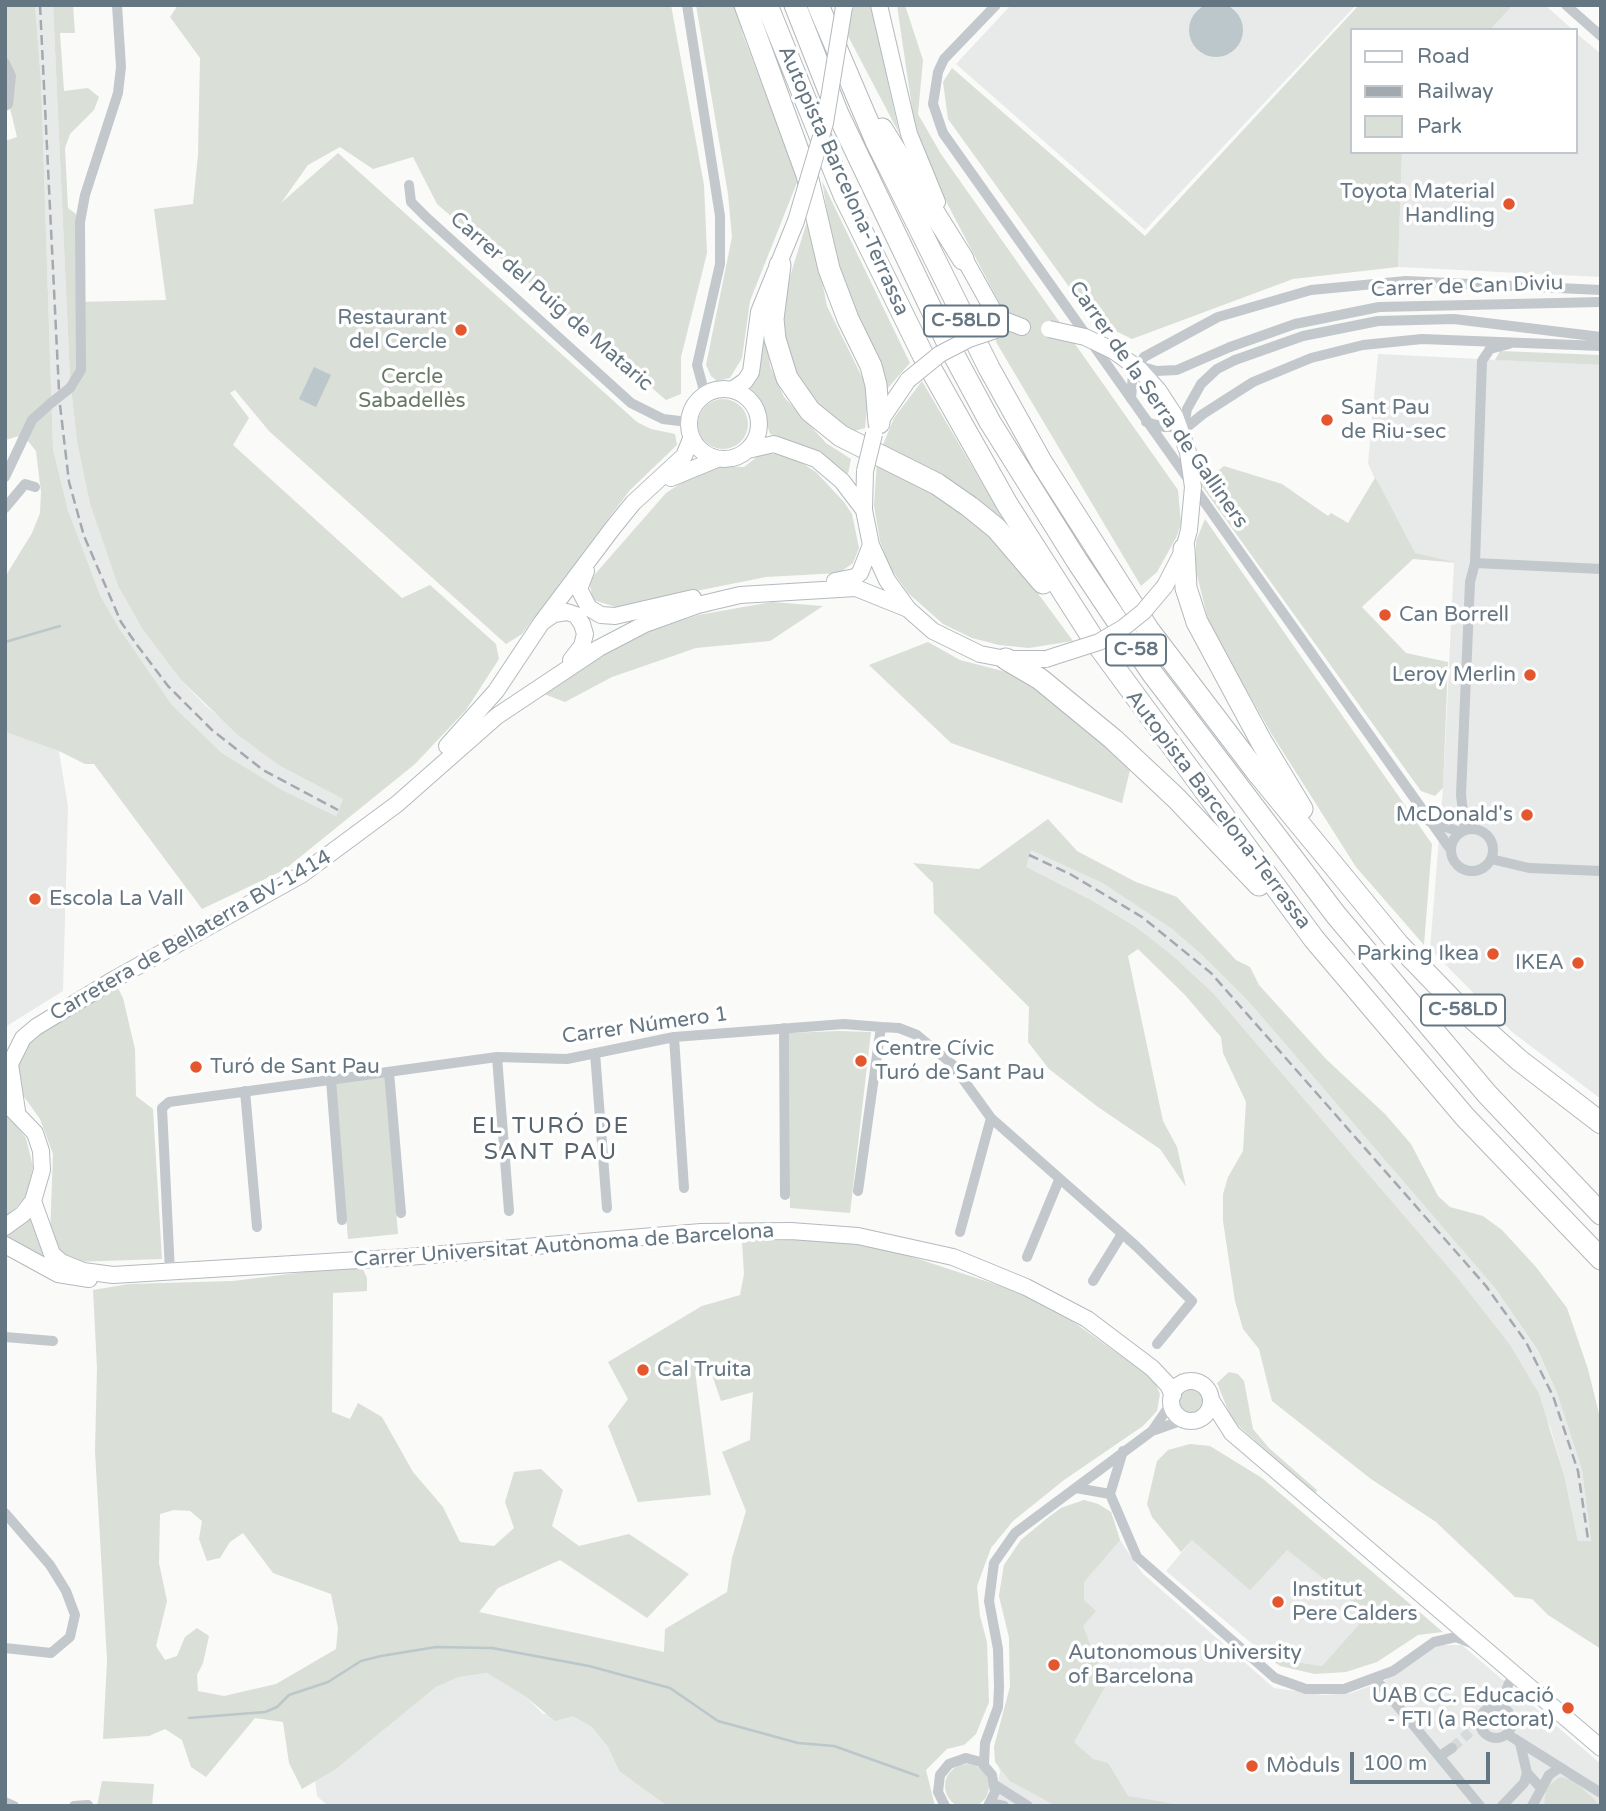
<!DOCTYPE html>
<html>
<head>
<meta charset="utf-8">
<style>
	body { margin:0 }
	#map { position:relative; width:1606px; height:1811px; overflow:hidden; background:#fafaf8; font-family:"Varela Round",sans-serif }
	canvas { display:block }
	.frame { position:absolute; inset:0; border:7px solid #657683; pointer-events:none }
	.legend { position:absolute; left:1350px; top:28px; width:228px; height:126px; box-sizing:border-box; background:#fff; border:2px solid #c1c8cd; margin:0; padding:9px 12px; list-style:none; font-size:21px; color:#657683 }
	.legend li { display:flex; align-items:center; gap:14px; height:35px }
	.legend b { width:35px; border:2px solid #c1c8cd }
	.scale { position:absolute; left:1350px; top:1752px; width:140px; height:32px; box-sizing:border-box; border:4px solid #657683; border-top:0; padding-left:9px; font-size:21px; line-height:24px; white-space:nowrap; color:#657683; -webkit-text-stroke:5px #fff; paint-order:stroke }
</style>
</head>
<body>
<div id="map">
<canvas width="1606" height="1811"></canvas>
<div class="frame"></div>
<ul class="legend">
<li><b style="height:9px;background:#fff"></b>Road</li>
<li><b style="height:9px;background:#a2aab0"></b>Railway</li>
<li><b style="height:19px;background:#dadfd7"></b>Park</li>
</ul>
<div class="scale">100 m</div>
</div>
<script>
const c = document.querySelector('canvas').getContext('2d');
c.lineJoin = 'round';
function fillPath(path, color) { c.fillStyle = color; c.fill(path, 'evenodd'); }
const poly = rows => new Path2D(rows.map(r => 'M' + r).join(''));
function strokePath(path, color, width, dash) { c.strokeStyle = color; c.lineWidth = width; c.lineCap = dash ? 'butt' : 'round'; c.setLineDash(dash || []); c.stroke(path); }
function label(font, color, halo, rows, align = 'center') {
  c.font = font + ' "Varela Round",sans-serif'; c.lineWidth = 7; c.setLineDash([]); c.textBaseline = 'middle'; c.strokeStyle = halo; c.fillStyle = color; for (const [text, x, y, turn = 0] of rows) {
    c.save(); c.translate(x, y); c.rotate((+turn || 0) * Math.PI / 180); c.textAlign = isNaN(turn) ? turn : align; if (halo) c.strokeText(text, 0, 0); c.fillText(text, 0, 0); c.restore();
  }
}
const built = poly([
	[35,5,53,5,70,378,77,442,90,504,118,586,143,630,181,680,206,706,280,766,343,799,336,816,284,791,222,753,172,705,119,628,100,595,68,510,53,449,41,80],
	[1011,5,1356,5,1145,230,956,64],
	[1513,5,1545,5,1573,30,1490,30],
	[1576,33,1601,54,1601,277,1398,267,1402,152,1576,152],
	[1378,354,1601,365,1601,1099,1512,1032,1430,949,1443,788,1454,563,1416,559,1368,463],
	[5,732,59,751,68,807,63,991,5,1027],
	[1031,849,1103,882,1172,929,1201,954,1249,1002,1495,1288,1538,1352,1557,1393,1582,1470,1591,1541,1578,1541,1564,1475,1550,1426,1456,1276,1213,993,1171,954,1136,927,1093,901,1025,867],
	[1084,1500,1098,1504,1111,1512,1120,1540,1142,1573,1274,1688,1323,1695,1351,1693,1384,1681,1438,1645,1462,1645,1601,1764,1601,1806,994,1806,1000,1772,994,1747,1010,1687,1009,1637,999,1596,1004,1565,1021,1540,1045,1520,1061,1508],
	[1192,1540,1287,1550,1368,1614,1322,1666,1269,1658,1166,1571],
	[487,1673,526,1697,543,1714,573,1715,592,1727,608,1747,619,1771,667,1806,328,1806,317,1796,315,1781,336,1769,436,1687,459,1677]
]);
const green = poly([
	[5,5,35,5,41,80,53,449,68,510,100,595,119,628,172,705,222,753,284,791,336,816,343,799,280,766,237,734,181,680,143,630,118,586,90,504,77,442,70,378,53,5,73,5,75,33,60,33,64,91,88,88,99,97,94,110,70,134,65,148,68,208,76,214,76,302,166,300,154,209,193,204,198,155,200,58,170,17,178,5,671,5,704,185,707,253,681,357,681,394,666,400,437,204,413,157,373,169,340,147,308,165,281,203,338,153,637,422,651,429,675,434,677,445,630,490,522,634,506,644,269,431,235,390,230,393,249,418,233,445,402,598,430,585,496,644,499,659,466,710,415,764,284,870,202,909,94,764,85,764,59,751,5,732,5,577,32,533,40,513,41,492,36,451,23,435,5,440,5,141,17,137,5,88],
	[696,5,735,5,743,35,798,180,750,301,742,358,730,378,717,381,711,376,706,365,732,237,728,194],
	[851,5,871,5,899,133,848,36],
	[897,5,905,5,923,60,918,114,941,154,1178,490,1181,523,1177,536,1157,572,1141,586,996,342,1003,310,927,165,913,115],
	[1359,5,1513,5,1490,30,1352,30,1352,152,1402,152,1398,267,1293,279,1132,339,1093,320,948,119,943,82,952,68,1145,236],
	[822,181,910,363,887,389,837,272],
	[809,215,827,306,863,379,868,399,865,428,854,431,825,412,801,384,787,353,782,326,788,283],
	[764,323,770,366,784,397,826,443,851,459,848,474,805,446,770,434,759,400,750,388,755,378],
	[1500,351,1601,355,1601,365,1495,360],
	[922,381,1010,531,882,447,894,418],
	'698 424a25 25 0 1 1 50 0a25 25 0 1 1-50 0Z',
	[762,453,789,455,816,472,844,502,852,514,859,548,853,563,839,573,766,577,616,607,593,600,589,581,666,493,695,474,725,466,744,467],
	[877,460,951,504,1009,554,1073,641,1029,648,999,645,972,638,943,624,908,593,889,566,880,541,874,506],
	[1368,463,1415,553,1454,562,1413,559,1362,607,1406,653,1448,662,1443,788,1435,796,1421,791,1201,485,1224,466,1282,484,1328,516,1331,513,1348,523,1375,478],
	[1205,519,1432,844,1424,945,1356,867,1271,733,1209,624,1196,571,1196,541],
	[772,602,823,606,770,641,696,648,612,677,565,702,539,692,641,634,698,615],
	[928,642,960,660,1018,675,1132,762,1122,803,951,743,869,665],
	[1048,819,1077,851,1136,882,1177,897,1236,960,1250,967,1259,985,1327,1060,1385,1114,1411,1144,1438,1196,1450,1207,1483,1216,1502,1230,1536,1267,1567,1308,1588,1369,1601,1422,1601,1649,1548,1615,1532,1599,1515,1597,1436,1522,1371,1479,1272,1401,1259,1349,1243,1329,1235,1301,1223,1221,1223,1194,1228,1177,1243,1151,1246,1102,1223,1053,1221,1037,1185,995,1138,949,1128,956,1163,1121,1177,1147,1186,1187,1160,1149,1098,1107,1049,1069,1028,1042,1029,1007,934,913,933,883,913,863,979,869],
	[1031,850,1103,883,1172,929,1201,954,1249,1002,1495,1288,1538,1351,1557,1393,1582,1470,1591,1541,1578,1541,1564,1475,1539,1394,1510,1345,1456,1276,1213,993,1171,954,1136,927,1093,901,1026,867],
	[116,984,123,998,135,1049,136,1096,153,1109,162,1259,73,1262,62,1256,50,1236,53,1154,40,1119,17,1087,18,1067,22,1051,32,1039],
	[838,1031,871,1032,850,1213,790,1208,789,1033],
	[385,1077,398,1234,348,1239,335,1084],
	[5,1112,26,1138,33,1167,27,1195,5,1220],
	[30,1217,40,1242,56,1264,5,1239,5,1235],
	[834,1239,894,1251,1013,1290,1065,1316,1138,1368,1154,1380,1160,1394,1157,1411,1143,1426,1064,1480,1013,1521,991,1548,977,1586,980,1616,987,1642,989,1702,976,1734,964,1745,947,1749,926,1770,935,1806,667,1806,619,1771,608,1747,592,1727,573,1716,555,1721,526,1697,487,1673,459,1677,436,1687,336,1769,302,1789,289,1763,283,1722,255,1718,206,1777,191,1767,182,1740,165,1729,149,1736,103,1739,107,1660,95,1451,97,1368,93,1290,129,1284,233,1281,361,1265,367,1278,367,1291,333,1293,332,1412,350,1419,358,1403,382,1417,413,1472,443,1507,460,1542,494,1546,514,1528,505,1502,514,1472,541,1469,563,1490,552,1526,572,1541,579,1546,629,1534,689,1574,647,1618,560,1560,498,1588,479,1612,664,1652,665,1629,727,1592,732,1558,746,1511,722,1452,750,1440,753,1392,721,1401,709,1366,695,1371,711,1495,638,1502,608,1426,628,1399,608,1362,702,1306,740,1295,744,1274,742,1241],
	[174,1510,190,1511,202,1521,199,1539,207,1561,220,1558,230,1542,243,1533,273,1573,331,1594,338,1628,336,1649,276,1684,224,1696,198,1691,197,1675,203,1663,209,1636,197,1628,185,1637,177,1656,165,1660,156,1646,167,1601,159,1563,160,1514],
	[1229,1372,1238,1374,1244,1381,1253,1429,1269,1448,1317,1490,1315,1494,1232,1420,1217,1383],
	'1179 1401a13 13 0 1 1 26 0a13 13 0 1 1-26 0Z',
	[1190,1444,1210,1446,1262,1478,1443,1632,1418,1635,1377,1662,1346,1672,1315,1674,1280,1666,1269,1658,1322,1666,1368,1614,1287,1550,1250,1590,1192,1540,1181,1552,1152,1517,1147,1504,1157,1461,1168,1450],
	[1084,1500,1098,1504,1111,1512,1120,1540,1084,1582,1084,1600,1096,1611,1083,1626,1106,1685,1074,1742,1093,1759,1108,1763,1128,1796,1186,1806,1056,1806,1010,1781,995,1762,994,1747,1010,1687,1009,1637,999,1596,1004,1565,1021,1540,1045,1520,1061,1508],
	'945 1786a22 22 0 1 1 44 0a22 22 0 1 1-44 0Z',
	[1560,1777,1573,1780,1601,1806,1544,1806,1546,1788],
	[102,1781,154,1784,152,1806,97,1806]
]);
const water = poly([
	'1189 30a27 27 0 1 1 54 0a27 27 0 1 1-54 0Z',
	[314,367,331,375,316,407,299,399]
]);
const stream = poly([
	[5,642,60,626],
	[189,1718,265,1712,277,1707,289,1695,328,1682,361,1661,381,1656,436,1647,492,1648,589,1666,670,1688,718,1721,798,1743,834,1746,918,1776]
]);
const streetTunnel = poly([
	[1452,1748,1470,1732]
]);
const street = poly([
	[687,5,720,216,720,264,697,365,705,394],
	[996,5,944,59,938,72,933,104,943,133,1451,850],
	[1566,5,1601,36],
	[5,63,11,76,8,104,5,106],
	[409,185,411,202,427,218,631,403,663,419,688,422],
	[1230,347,1295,324,1379,307,1601,302],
	[1235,360,1303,336,1378,321,1454,319,1601,337],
	[70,388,81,370,80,222,85,195,118,93,121,67,117,5],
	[1131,399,1133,374,1144,357,1218,317,1311,290,1406,281,1601,290],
	[1146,422,1164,427,1185,427],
	[1184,437,1187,427,1203,414,1253,382,1311,358,1363,345,1422,339,1601,346],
	[5,477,32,420,51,403],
	[5,508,25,484,35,487],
	[1475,563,1601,569],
	[1430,822,1461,832],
	'1451 850a21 21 0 1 1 42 0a21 21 0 1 1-42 0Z',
	[1465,830,1461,795,1470,582,1475,563,1482,361,1490,349,1509,344],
	[1491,859,1529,868,1601,871],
	[784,1028,785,1195],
	[674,1037,684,1188],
	[595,1053,607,1208],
	[497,1057,509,1211],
	[389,1072,401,1213],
	[331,1080,342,1220],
	[245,1091,257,1227],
	[858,1191,881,1027],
	[960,1232,991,1118],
	[1027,1257,1059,1180],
	[170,1272,162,1108,169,1102,497,1057,567,1059,674,1037,844,1024,881,1027,899,1028,917,1035,952,1064,991,1118,1136,1246,1192,1301,1157,1344],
	[1093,1281,1122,1234],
	[5,1337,53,1341],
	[1155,1430,1186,1419],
	[1123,1451,1110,1494,1137,1557,1275,1678,1306,1689,1344,1689,1393,1671,1434,1642,1456,1637,1474,1644],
	[1076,1488,1110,1494],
	[5,1513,50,1565,66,1591,75,1615,70,1637,51,1653,5,1648],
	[1378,1682,1480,1806],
	'1480 1722a16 16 0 1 1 32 0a16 16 0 1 1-32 0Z',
	[1500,1706,1509,1683],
	[1507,1734,1601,1793],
	[1520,1743,1527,1773,1541,1788],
	[1440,1756,1452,1748],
	[984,1764,985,1743,998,1707,999,1687,998,1649,989,1601,994,1563,1015,1533,1152,1431,1172,1402],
	[995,1785,1028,1806],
	[5,1802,14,1806],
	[990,1803,1004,1806],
	[74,1806,88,1805],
	[945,1806,938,1792,940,1775,949,1764,966,1758,981,1762,992,1775,995,1792,988,1806],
	[1502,1806,1524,1783,1527,1773],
	[1532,1806,1549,1775,1559,1768]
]);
const secondary = poly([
	[879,5,909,134,937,202],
	[960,251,993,310,1004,320,1022,327],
	'689 424a35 35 0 1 1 70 0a35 35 0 1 1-70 0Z',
	[732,390,745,381,751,372,759,312,796,221],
	[878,424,908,380],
	[748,450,774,444,816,459,842,481,864,510],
	[865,471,864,510,871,545,887,580,908,609,933,631,980,654,1006,659,1046,659],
	[671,478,717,459],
	[586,571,579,589,589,608,601,615,615,616,693,598],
	[835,581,855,577,860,573,871,545],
	[1165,586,1184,549,1189,530],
	[544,621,554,614,567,612,576,615,582,624,585,634,582,646,571,660],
	[447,746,496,691,542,622,612,529,633,503,684,456,691,439],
	[17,1111,10,1064,23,1038,36,1027,113,980,301,875,397,804,497,716,599,648,645,624,698,605,740,595,856,588,908,609],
	[33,1201,52,1254,61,1262,83,1271,113,1275,408,1257,701,1232,791,1231,858,1236,953,1257,1026,1287,1087,1319,1152,1368,1168,1385,1173,1395],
	[5,1227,23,1214,33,1201,42,1170,41,1151,35,1133,10,1107],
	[5,1245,58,1274,89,1279],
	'1171 1401a20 20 0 1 1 40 0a20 20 0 1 1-40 0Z',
	[1211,1400,1232,1433,1601,1748]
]);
const highway = poly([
	[745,5,807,175,829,269,848,319,871,366,876,385,879,423],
	[767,5,844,195,923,355,1007,504,1092,637,1314,939,1465,1117,1601,1259],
	[795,5,838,114,948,344,990,422,1077,561,1152,673,1336,915,1487,1094,1601,1214],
	[818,5,876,141,989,368,1042,463,1148,629,1256,771,1398,944,1455,1003,1519,1060,1601,1123],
	[882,129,963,259],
	[780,265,773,319,775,339,787,378,810,411,841,436,937,484,970,507,996,528,1043,583],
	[1184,549,1186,588,1197,622,1261,741,1302,809],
	[1006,659,1040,679,1113,739,1176,798,1259,885]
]);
const rail = poly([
	[40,5,59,391],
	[60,405,69,482,84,536,121,622,137,645,168,686,212,730,263,770,338,810],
	[1029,855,1070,874,1142,917,1211,973,1486,1286,1526,1342,1553,1396,1578,1471,1588,1539]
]);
const streetBridge = poly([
	[1137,365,1156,371,1177,370,1230,347],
	[51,403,70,388],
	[1183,432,1187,409,1201,384,1217,369,1235,360]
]);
const secondaryBridge = poly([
	[796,221,825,123,844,7],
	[1049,329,1085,337,1114,351,1140,370,1158,390,1175,416,1188,452,1193,487,1189,530],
	[908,380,940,354,969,339,996,330],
	[865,471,874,434],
	[1046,659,1099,642,1123,628,1143,612,1165,586]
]);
const markers = [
	[1509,204,7,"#e4572e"],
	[461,330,7,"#e4572e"],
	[1327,420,7,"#e4572e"],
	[1385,615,7,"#e4572e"],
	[1530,675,7,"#e4572e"],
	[1527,815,7,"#e4572e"],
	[35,899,7,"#e4572e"],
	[1493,954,7,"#e4572e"],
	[1578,963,7,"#e4572e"],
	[861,1061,7,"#e4572e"],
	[196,1067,7,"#e4572e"],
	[643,1370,7,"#e4572e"],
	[1278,1602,7,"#e4572e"],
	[1054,1665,7,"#e4572e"],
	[1568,1708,7,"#e4572e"],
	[1252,1766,7,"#e4572e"]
];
const shields = [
	[966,321,84],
	[1136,650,60],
	[1463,1010,84]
];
const shieldNames = [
	["C-58LD",966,321],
	["C-58",1136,650],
	["C-58LD",1463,1010]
];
const streetNames = [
	["Autopista Barcelona-Terrassa",843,181,66],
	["Carrer de Can Diviu",1467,287,-2],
	["Carrer del Puig de Mataric",551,302,41],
	["Carrer de la Serra de Galliners",1158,405,55],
	["Autopista Barcelona-Terrassa",1218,810,53],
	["Carretera de Bellaterra BV-1414",191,936,-30],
	["Carrer Número 1",645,1026,-8],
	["Carrer Universitat Autònoma de Barcelona",564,1246,-4]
];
const poiNames = [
	["Toyota Material",1495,192,"right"],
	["Handling",1495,216,"right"],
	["Restaurant",447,318,"right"],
	["del Cercle",447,342,"right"],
	["Sant Pau",1341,408],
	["de Riu-sec",1341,432],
	["Can Borrell",1399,615],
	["Leroy Merlin",1516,675,"right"],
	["McDonald's",1513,815,"right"],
	["Escola La Vall",49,899],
	["Parking Ikea",1479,954,"right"],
	["IKEA",1564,963,"right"],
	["Centre Cívic",875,1049],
	["Turó de Sant Pau",875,1073],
	["Turó de Sant Pau",210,1067],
	["Cal Truita",657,1370],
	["Institut",1292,1590],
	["Pere Calders",1292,1614],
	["Autonomous University",1068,1653],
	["of Barcelona",1068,1677],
	["UAB CC. Educació",1554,1696,"right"],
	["- FTI (a Rectorat)",1554,1720,"right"],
	["Mòduls",1266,1766]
];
const parkNames = [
	["Cercle",412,377],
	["Sabadellès",412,401]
];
const neighbourhoodNames = [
	["EL TURÓ DE",551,1127],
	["SANT PAU",551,1153]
];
fillPath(built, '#e8e9e9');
fillPath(green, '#dadfd7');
fillPath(water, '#bbc7cb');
strokePath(stream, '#bbc7cb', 2.5);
strokePath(streetTunnel, '#d5d9db', 10, [10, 5]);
strokePath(secondary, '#b3babf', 18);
strokePath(highway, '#b4b9bd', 23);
strokePath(street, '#c3c8cc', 10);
strokePath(secondary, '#fff', 16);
strokePath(highway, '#fff', 21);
strokePath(rail, '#a2aab0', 2.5, [10, 5]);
strokePath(secondaryBridge, '#b3babf', 18, []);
strokePath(streetBridge, '#c3c8cc', 10);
strokePath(secondaryBridge, '#fff', 16);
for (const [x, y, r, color] of markers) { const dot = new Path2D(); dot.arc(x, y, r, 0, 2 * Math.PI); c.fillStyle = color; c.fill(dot); strokePath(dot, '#fff', 2.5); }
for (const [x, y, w] of shields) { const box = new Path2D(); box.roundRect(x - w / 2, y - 15.5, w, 31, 5); c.fillStyle = '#fff'; c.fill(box); strokePath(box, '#657683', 2); }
label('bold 19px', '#657683', null, shieldNames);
label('21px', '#657683', '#fff', streetNames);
label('21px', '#657683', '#fff', poiNames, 'left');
label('21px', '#687a64', '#fff', parkNames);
c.letterSpacing = '2px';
label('23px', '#57646e', '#fff', neighbourhoodNames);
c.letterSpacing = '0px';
</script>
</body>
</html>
